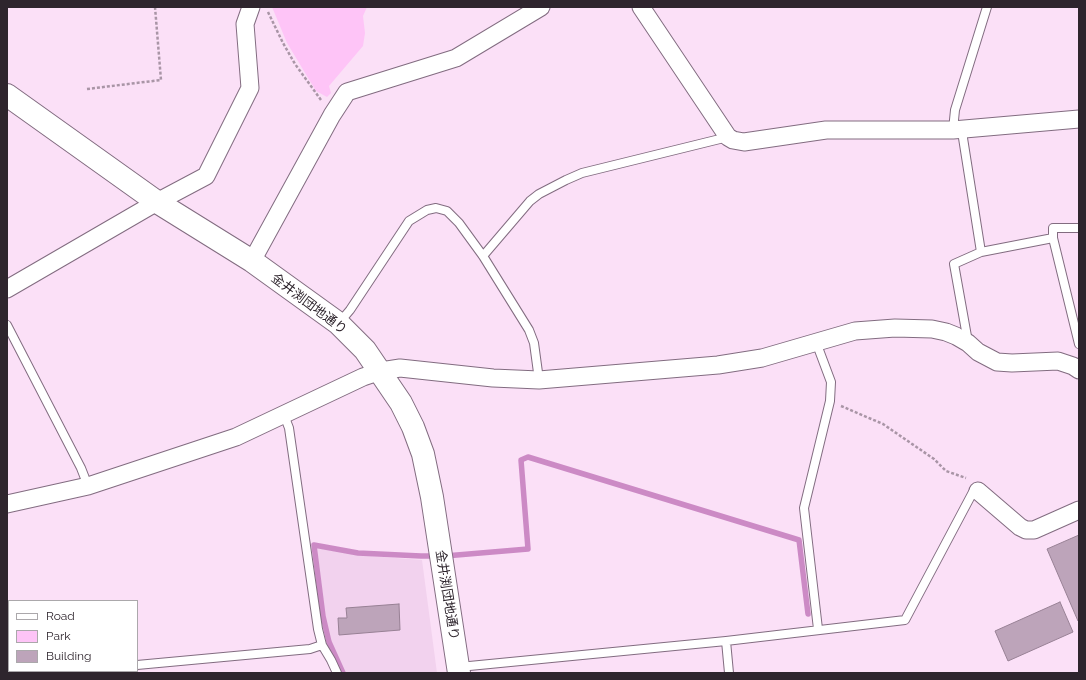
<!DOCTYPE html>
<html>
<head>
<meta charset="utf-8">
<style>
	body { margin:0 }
	#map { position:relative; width:1086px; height:680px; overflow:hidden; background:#fbe0f7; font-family:Raleway,sans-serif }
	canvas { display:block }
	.frame { position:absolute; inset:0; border:8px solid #2e252d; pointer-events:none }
	.legend { position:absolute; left:8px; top:600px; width:130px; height:72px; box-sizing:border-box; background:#fff; border:1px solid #aba8ab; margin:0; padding:5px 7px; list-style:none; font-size:12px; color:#2e252d }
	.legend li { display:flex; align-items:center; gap:8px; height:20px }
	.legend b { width:20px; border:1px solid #aba8ab }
</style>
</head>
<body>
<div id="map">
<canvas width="1086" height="680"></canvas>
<div class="frame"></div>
<ul class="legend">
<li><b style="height:5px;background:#fff"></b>Road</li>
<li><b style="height:11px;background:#fec4f7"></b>Park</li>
<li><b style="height:11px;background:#bda4ba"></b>Building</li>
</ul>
</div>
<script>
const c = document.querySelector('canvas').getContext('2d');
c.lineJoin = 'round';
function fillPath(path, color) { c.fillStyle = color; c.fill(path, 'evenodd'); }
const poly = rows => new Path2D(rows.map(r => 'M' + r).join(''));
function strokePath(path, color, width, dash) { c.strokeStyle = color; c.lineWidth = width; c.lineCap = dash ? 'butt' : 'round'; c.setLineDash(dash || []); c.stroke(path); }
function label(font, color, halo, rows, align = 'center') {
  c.font = font + ' Raleway,"Noto Sans JP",sans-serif'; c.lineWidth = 3.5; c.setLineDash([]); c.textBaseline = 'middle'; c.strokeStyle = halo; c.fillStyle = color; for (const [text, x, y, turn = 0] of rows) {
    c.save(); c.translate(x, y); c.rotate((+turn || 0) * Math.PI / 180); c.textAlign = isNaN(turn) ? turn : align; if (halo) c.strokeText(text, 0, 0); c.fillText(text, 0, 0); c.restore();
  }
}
const built = poly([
	[317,548,358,555,422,560,437,673,345,673,331,641,325,615]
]);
const green = poly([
	[272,7,367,7,363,16,365,33,363,46,329,86,331,93,327,97,316,91,287,43]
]);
const stream = poly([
	[445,556,528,549,521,460,528,457,799,540,808,614],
	[343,673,329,642,323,616,314,545,358,553,421,556,436,556]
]);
const building = poly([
	[1079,535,1079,620,1078,621,1047,549,1079,535],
	[1060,602,1073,632,1008,661,995,631,1060,602],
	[399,604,400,630,339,635,338,618,347,618,346,608,399,604]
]);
const path = poly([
	[268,12,283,43,295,64,321,100],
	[87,89,161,80,155,7],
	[841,406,883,424,934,459,946,471,966,478]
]);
const lane = poly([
	[963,128,963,138,981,252],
	[953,130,955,110,987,7],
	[1079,228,1053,228,1053,238,1079,344],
	[483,256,530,201,539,194,566,180,582,173,728,137],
	[339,323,350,310,409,221,427,210,436,208,447,211,459,223,483,256,529,330,534,343,539,380],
	[7,325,81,468,88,486],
	[816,342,831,382,830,401,804,508,818,629],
	[968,342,954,264,981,252,1053,238],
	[284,415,289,428,318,629,322,645,331,660,337,673],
	[726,641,729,673],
	[137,665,310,649,322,645],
	[459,667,726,641,905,620,973,492,978,491],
	[49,673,71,671]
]);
const street = poly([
	[641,7,728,137,733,140,744,142,826,130,953,130,1079,119],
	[252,261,332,115,347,92,456,58,541,7],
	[7,289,157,202,206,176,250,88,245,24,251,7],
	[978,491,1020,527,1026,530,1034,530,1079,510],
	[7,504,88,486,236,437,363,377,381,371,400,368,493,378,539,380,718,365,762,358,855,331,895,328,932,329,946,332,956,336,968,343,978,352,997,362,1012,363,1058,361,1073,366,1079,370]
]);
const secondary = poly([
	[7,95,157,202,252,261,338,323,365,350,401,403,413,427,423,454,432,497,459,673]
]);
const streetNames = [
	["金井渕団地通り",309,304,37],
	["金井渕団地通り",447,595,81]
];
fillPath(built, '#f2d2ee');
fillPath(green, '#fec4f7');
strokePath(stream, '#cc8ac5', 5.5);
fillPath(building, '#bda4ba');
strokePath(building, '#988195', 1);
strokePath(lane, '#826c80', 10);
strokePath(street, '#826c80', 19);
strokePath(secondary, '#826c80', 24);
strokePath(path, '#a995a6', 2.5, [3, 2]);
strokePath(lane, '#fff', 8);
strokePath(street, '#fff', 17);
strokePath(secondary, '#fff', 22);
label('13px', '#2e252d', '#fff', streetNames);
</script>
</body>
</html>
